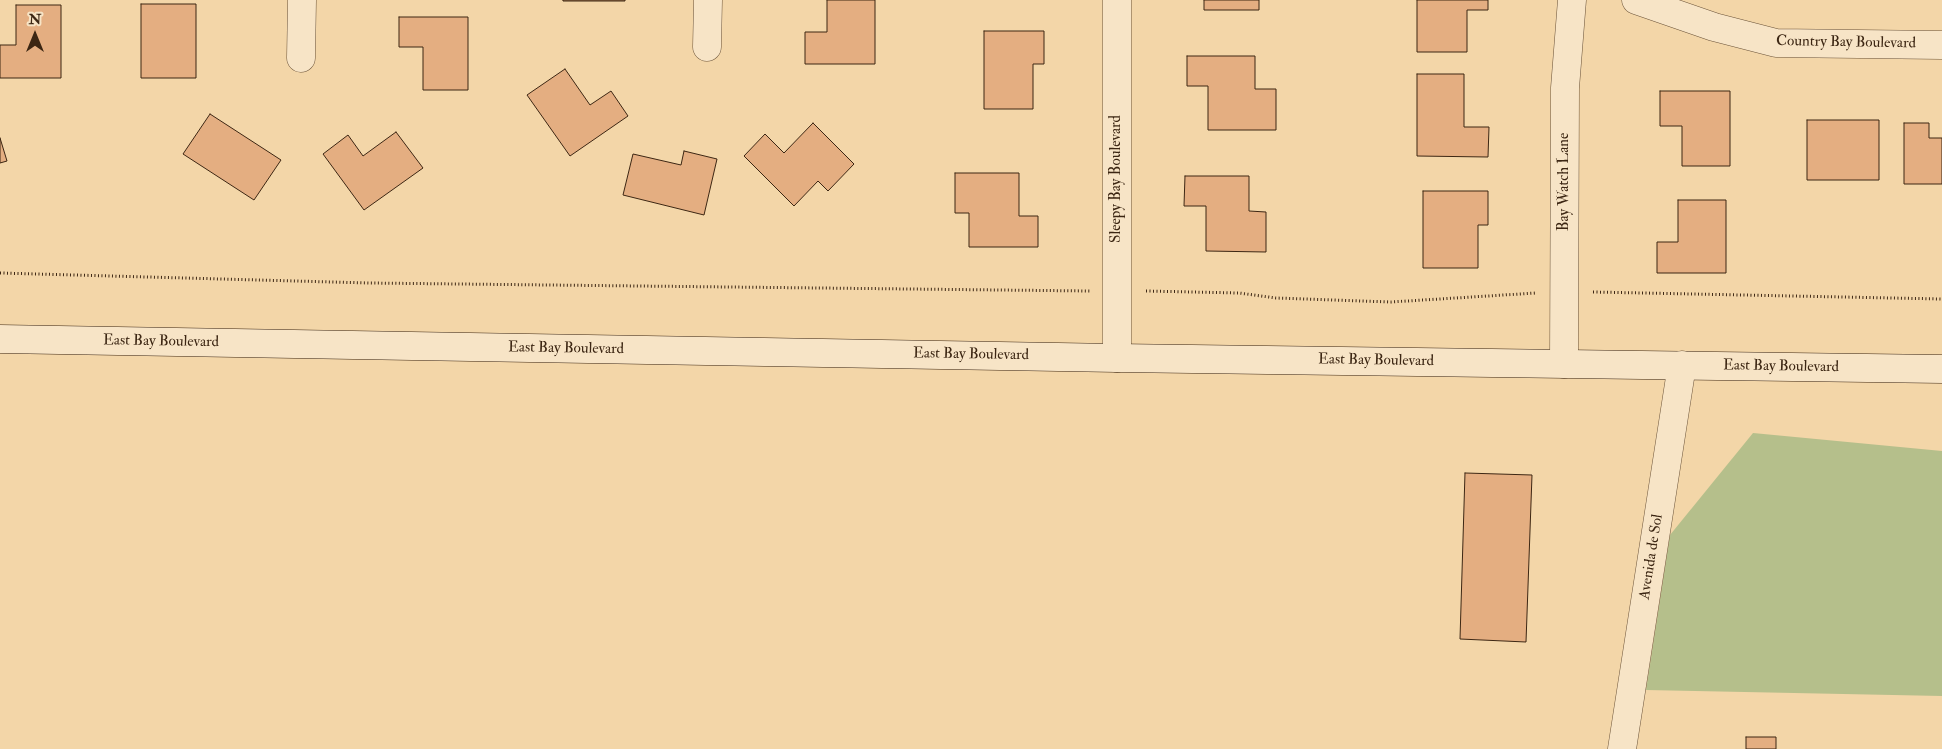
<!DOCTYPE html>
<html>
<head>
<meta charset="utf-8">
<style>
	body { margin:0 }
	#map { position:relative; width:1942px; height:749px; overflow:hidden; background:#f3d6a8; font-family:"IM FELL Double Pica",serif }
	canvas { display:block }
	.north { position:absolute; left:10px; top:10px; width:50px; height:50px; -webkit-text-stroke:4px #f7e4c6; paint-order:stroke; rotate:0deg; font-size:14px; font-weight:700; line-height:20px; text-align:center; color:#3c2613 }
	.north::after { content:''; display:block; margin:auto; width:18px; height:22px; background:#3c2613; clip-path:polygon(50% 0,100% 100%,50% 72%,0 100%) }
</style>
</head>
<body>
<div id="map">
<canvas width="1942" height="749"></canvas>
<div class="north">N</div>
</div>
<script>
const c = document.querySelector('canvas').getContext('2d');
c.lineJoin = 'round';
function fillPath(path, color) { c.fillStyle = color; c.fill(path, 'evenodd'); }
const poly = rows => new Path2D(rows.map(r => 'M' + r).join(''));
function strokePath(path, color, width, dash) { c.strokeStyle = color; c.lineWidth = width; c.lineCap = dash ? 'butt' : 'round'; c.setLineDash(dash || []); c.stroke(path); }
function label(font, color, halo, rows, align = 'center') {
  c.font = font + ' "IM FELL Double Pica",serif'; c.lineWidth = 4.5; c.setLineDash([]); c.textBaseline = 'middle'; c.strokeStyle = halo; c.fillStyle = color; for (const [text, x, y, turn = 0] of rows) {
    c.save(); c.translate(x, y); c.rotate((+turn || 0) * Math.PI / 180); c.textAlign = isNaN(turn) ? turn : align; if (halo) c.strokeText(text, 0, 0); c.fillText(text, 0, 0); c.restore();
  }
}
const green = poly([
	[1753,433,1942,451,1942,696,1646,690,1670,535]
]);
const building = poly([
	[563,0,625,0,625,1,563,1,563,0],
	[827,0,875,0,875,64,805,64,805,32,827,32,827,0],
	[1204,0,1259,0,1259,10,1204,10,1204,0],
	[1417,0,1488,0,1488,10,1467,10,1467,52,1417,52,1417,0],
	[141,4,196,4,196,78,141,78,141,4],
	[16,5,61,5,61,78,0,78,0,45,16,45,16,5],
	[399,17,468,17,468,90,423,90,423,47,399,47,399,17],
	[984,31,1044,31,1044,64,1033,64,1033,109,984,109,984,31],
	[1187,56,1255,56,1255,89,1276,89,1276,130,1208,130,1208,86,1187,86,1187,56],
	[565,69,590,105,611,91,628,116,570,156,527,95,565,69],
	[1417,74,1464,74,1464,127,1489,127,1488,157,1417,156,1417,74],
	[1660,91,1730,91,1730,166,1682,166,1682,126,1660,126,1660,91],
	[210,114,281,160,254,200,183,154,210,114],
	[1807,120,1879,120,1879,180,1807,180,1807,120],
	[813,123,854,164,828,191,818,181,794,206,744,156,765,134,784,153,813,123],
	[1904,123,1929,123,1929,138,1942,138,1942,184,1904,184,1904,123],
	[396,132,423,168,364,210,323,154,348,135,363,156,396,132],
	[0,138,7,161,0,163,0,138],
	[684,151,717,159,704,215,623,195,633,154,681,165,684,151],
	[955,173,1019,173,1019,216,1038,216,1038,247,969,247,969,213,955,213,955,173],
	[1185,176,1249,176,1249,211,1266,212,1266,252,1206,251,1206,206,1184,206,1185,176],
	[1423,191,1488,191,1488,225,1478,225,1478,268,1423,268,1423,191],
	[1678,200,1726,200,1726,273,1657,273,1657,242,1678,242,1678,200],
	[1465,473,1532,475,1526,642,1460,639,1465,473],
	[1746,737,1776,737,1776,749,1746,749,1746,737]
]);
const path = poly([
	[0,273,369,283,1090,291],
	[1146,291,1239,293,1276,298,1391,302,1536,293],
	[1593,292,1942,299]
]);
const minor = poly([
	[1117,0,1117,358],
	[1636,0,1714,27,1776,43,1942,45],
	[707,47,708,0],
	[301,58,302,0],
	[1564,364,1565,88,1572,0],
	[1622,749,1682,365]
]);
const secondary = poly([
	[0,339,1117,358,1942,369]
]);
const streetNames = [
	["Country Bay Boulevard",1846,43,1],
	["Sleepy Bay Boulevard",1117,179,-90],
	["Bay Watch Lane",1565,182,-90],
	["East Bay Boulevard",161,342,1],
	["East Bay Boulevard",566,349,1],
	["East Bay Boulevard",971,355,1],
	["East Bay Boulevard",1376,361,1],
	["East Bay Boulevard",1781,367,1],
	["Avenida de Sol",1652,557,-81]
];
fillPath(green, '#b5bf8b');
fillPath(building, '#e4ae81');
strokePath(building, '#3c2613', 1);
strokePath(minor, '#6a5238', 29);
strokePath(secondary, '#3c2613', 29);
strokePath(path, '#3c2613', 3, [1, 2.5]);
strokePath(minor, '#f7e4c6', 28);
strokePath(secondary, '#f7e4c6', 28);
label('15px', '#3c2613', '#f7e4c6', streetNames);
</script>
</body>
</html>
